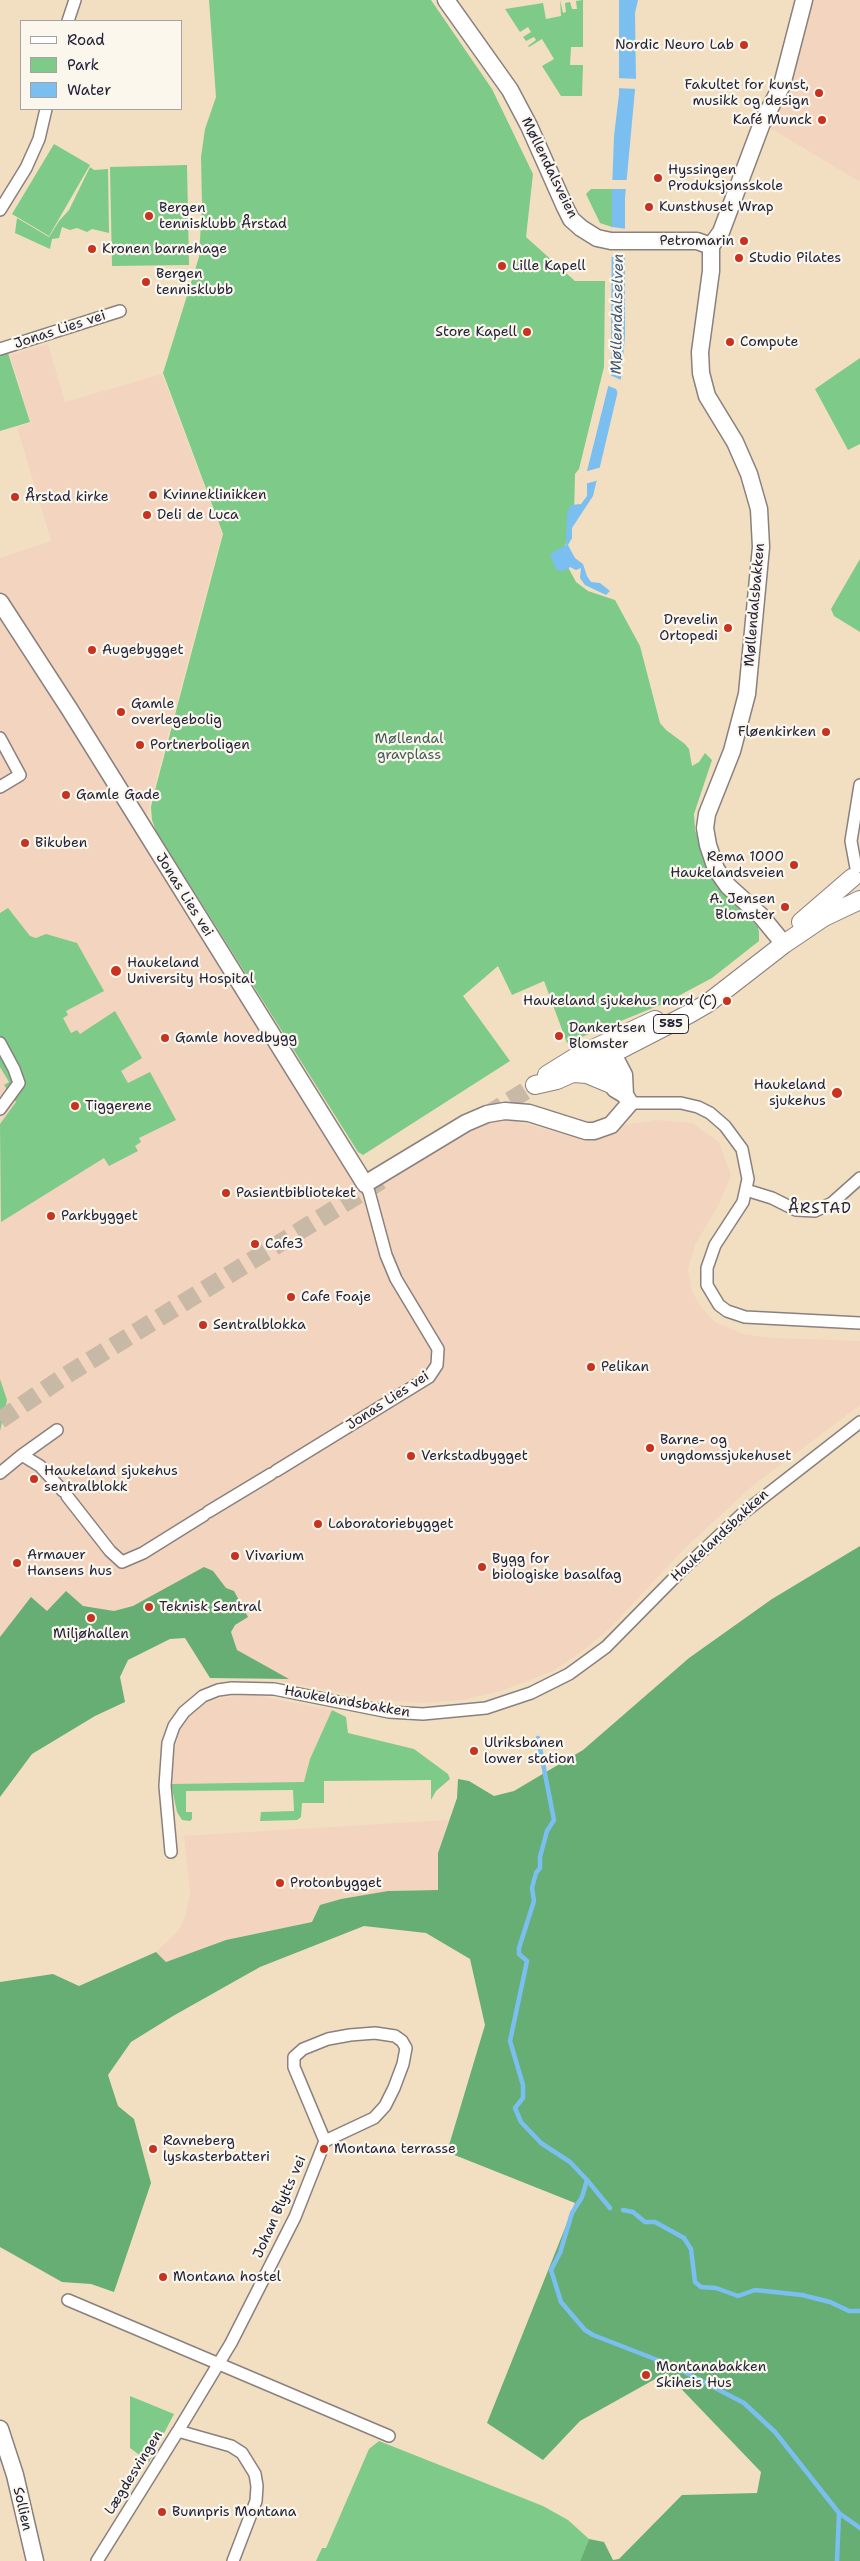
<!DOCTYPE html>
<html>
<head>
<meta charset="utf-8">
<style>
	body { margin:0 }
	#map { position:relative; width:860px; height:2561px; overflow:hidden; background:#f2dfc1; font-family:"Shantell Sans",sans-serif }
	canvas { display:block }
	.legend { position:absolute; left:20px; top:20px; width:162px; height:90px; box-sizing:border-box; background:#fbf7ec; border:1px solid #a4a2a5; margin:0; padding:6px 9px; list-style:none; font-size:15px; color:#22223b }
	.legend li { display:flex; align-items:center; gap:10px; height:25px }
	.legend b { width:25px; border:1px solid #a4a2a5 }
</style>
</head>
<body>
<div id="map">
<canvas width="860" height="2561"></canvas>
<ul class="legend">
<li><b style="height:6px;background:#fff"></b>Road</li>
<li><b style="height:14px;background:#7eca88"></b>Park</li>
<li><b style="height:14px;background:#7bbff1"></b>Water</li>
</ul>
</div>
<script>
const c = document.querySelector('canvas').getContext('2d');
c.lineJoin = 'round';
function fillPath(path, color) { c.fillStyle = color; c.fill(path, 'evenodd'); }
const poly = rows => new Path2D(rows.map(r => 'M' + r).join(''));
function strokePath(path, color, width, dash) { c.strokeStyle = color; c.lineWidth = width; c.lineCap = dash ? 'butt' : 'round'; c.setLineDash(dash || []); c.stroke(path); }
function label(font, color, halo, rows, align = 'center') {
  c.font = font + ' "Shantell Sans",sans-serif'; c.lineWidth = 4.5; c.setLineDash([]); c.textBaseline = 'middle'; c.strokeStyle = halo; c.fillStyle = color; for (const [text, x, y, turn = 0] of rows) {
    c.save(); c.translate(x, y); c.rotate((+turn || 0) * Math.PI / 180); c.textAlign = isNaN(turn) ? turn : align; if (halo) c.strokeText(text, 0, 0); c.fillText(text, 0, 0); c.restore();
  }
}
const built = poly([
	[804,0,860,0,860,182,762,123],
	[48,344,65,402,162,374,222,534,143,828,367,1186,486,1114,592,1141,623,1125,656,1120,692,1123,719,1142,731,1175,719,1204,695,1245,688,1269,691,1289,700,1306,715,1322,743,1334,772,1338,860,1341,860,1405,751,1487,684,1549,610,1628,581,1652,553,1671,501,1691,462,1700,422,1703,372,1699,251,1675,199,1606,0,1680,0,558,51,541,17,427,31,423,10,355],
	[249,1694,332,1710,310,1759,304,1783,173,1784,173,1759,181,1724,196,1710,212,1700],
	[448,1820,438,1853,438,1890,388,1891,320,1905,312,1922,226,1940,166,1962,156,1952,179,1930,185,1917,190,1892,184,1836]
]);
const green = poly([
	[209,0,431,0,492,89,533,174,526,237,575,281,605,281,604,367,579,469,575,474,574,516,565,546,569,569,576,582,588,591,615,600,640,646,660,723,666,730,685,744,689,749,692,766,699,762,705,753,712,760,694,814,695,830,709,871,717,884,758,927,759,932,759,941,712,978,665,1003,567,1043,544,981,512,995,498,966,463,996,510,1061,363,1155,358,1152,156,831,152,820,151,807,154,794,223,534,163,373,199,257,202,205,201,157,205,129,216,97],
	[560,0,563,13,566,12,565,3,570,2,572,9,577,9,576,1,583,0,583,47,571,47,570,65,583,65,582,96,561,96,542,66,554,59,542,39,529,47,528,46,536,40,534,37,526,41,523,37,531,32,528,27,520,32,505,9,543,3,546,19,561,16],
	[54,144,90,165,49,236,12,214],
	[187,165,189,265,112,266,110,167],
	[90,167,94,170,108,169,109,233,92,229,87,232,77,228,70,230,62,227,59,238,52,239,50,249,15,233,17,218,49,237,59,221,69,210],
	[591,189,612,189,612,227,600,223,586,194],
	[8,353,30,422,0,431,0,356],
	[860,358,860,444,848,450,815,389],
	[860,559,860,632,834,616,831,609],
	[8,908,30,936,36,938,46,934,77,943,104,991,66,1011,68,1015,63,1018,71,1033,77,1030,80,1034,115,1011,142,1058,121,1071,128,1083,150,1072,176,1120,139,1138,141,1142,135,1146,138,1151,109,1166,104,1158,1,1222,0,1124,16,1102,4,1085,9,1082,0,1067,0,913],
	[0,1379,7,1400,0,1431],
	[332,1710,346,1717,348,1733,414,1749,448,1774,450,1779,436,1791,431,1800,431,1780,324,1781,324,1803,302,1803,301,1817,297,1820,260,1821,261,1812,294,1811,293,1790,186,1791,186,1812,192,1812,192,1819,190,1821,182,1820,177,1812,171,1784,304,1782,310,1759],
	[130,2396,174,2414,149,2462,130,2448],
	[379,2441,543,2506,568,2520,589,2539,580,2561,316,2561,322,2548,326,2548,369,2449]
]);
const forest = poly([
	[860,1546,860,2561,580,2561,589,2539,604,2542,613,2560,619,2559,682,2495,757,2493,761,2472,666,2373,580,2421,543,2460,487,2423,575,2203,447,2152,485,2025,470,1959,426,1933,364,1926,260,1967,173,2016,131,2042,108,2075,118,2106,134,2119,151,2183,114,2292,91,2284,62,2282,0,2247,0,1982,53,1974,79,1986,156,1952,166,1962,226,1940,312,1922,320,1905,341,1899,388,1891,438,1890,438,1853,457,1798,458,1779,469,1781,494,1796,514,1791,583,1750,689,1658,772,1599],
	[204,1567,213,1571,226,1588,234,1591,248,1617,235,1625,231,1632,237,1650,289,1679,210,1678,185,1638,170,1639,128,1660,120,1677,125,1702,95,1716,32,1754,0,1797,0,1637,31,1597,47,1611,66,1591,83,1606,114,1611,133,1606]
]);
const water = poly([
	[619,0,638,0,635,13,636,79,625,198,625,336,621,378,593,496,572,528,572,538,568,545,575,558,583,564,587,576,591,582,600,583,610,591,606,595,585,585,580,578,581,568,576,570,570,567,566,570,559,571,556,569,550,554,566,545,567,513,571,505,581,504,587,496,587,471,611,375,612,190,614,136,619,94]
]);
const pier = poly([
	[616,78,638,79,637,89,616,88],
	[611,180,629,180,628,189,610,189],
	[612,227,627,229,627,256,611,257],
	[610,375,623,381,619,396,616,389,606,385],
	[602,467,599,480,585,484,584,472]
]);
const stream = poly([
	[538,1738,554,1820,547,1831,540,1857,540,1868,536,1873,532,1888,534,1901,519,1948,519,1954,527,1961,510,2041,523,2085,523,2098,515,2108,521,2122,541,2143,570,2162,587,2180,582,2197,572,2213,560,2253,551,2270,561,2302,585,2330,593,2335,673,2366,744,2403,775,2432,839,2513,860,2528],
	[587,2180,610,2208],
	[623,2210,633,2212,645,2222,655,2222,684,2238,691,2249,695,2282,701,2287,716,2288,738,2296,755,2290,802,2295,830,2302,849,2311,860,2311],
	[837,2561,839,2513]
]);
const primaryTunnel = poly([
	[487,1115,535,1085],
	[0,1420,65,1376,382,1180]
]);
const street = poly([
	[68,21,75,0],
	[0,210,26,168,39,139,46,109],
	[0,349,120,311],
	[0,738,20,775,0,787],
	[856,868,851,841,860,785],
	[0,1043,14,1069,19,1083,0,1109],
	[630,1103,681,1103,698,1107,710,1113,725,1126,742,1149,748,1179,743,1202,715,1245,707,1268,707,1285,719,1305,727,1311,745,1317,860,1323],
	[746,1190,772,1198,796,1210,815,1211,832,1203,860,1178],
	[22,1455,57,1430],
	[276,1471,429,1377,437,1365,438,1349,396,1279,386,1255,369,1192,365,1184],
	[0,1473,22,1455,40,1466,63,1491],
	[67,1496,110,1551,122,1562,143,1553,204,1515],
	[208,1512,271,1474],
	[171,1852,165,1786,168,1743,174,1726,184,1712,203,1696,218,1690,232,1688,274,1689,389,1712,423,1714,486,1708,531,1693,569,1674,606,1647,678,1574,742,1514,860,1422],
	[375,2033,395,2036,402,2041,406,2048,403,2064,394,2088,385,2106,374,2118,325,2141,294,2067,294,2057,303,2049,328,2039,350,2035,375,2033],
	[68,2300,389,2436],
	[178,2431,231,2343,295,2217,325,2141],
	[97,2561,178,2431,231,2446,242,2453,255,2474,257,2486,256,2501,233,2561]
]);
const secondary = poly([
	[446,0,510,90,529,126,565,207,571,219,581,228,597,238,611,241,697,241,711,246],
	[711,246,711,271,700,352,701,373,707,396,735,442,749,474,759,509,761,547,747,694,732,751,707,814,705,828,708,845,716,869,728,886,761,916,784,944],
	[711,246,721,232,762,123,782,85,804,0],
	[0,602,70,710,365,1184,466,1123,487,1114,505,1111,529,1113,586,1131,594,1131,611,1125,630,1103,625,1095,624,1075,613,1054,601,1046,598,1061,615,1089,625,1095],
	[0,2429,15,2475,35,2561]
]);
const primary = poly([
	[801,922,852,878],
	[574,1073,587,1074,611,1084],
	[547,1075,576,1057,655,1020],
	[535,1085,557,1080,590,1065,689,1014,708,1003,784,944,824,917,860,900]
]);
const markers = [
	[744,45,5,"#c8321e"],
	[819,93,5,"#c8321e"],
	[822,120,5,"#c8321e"],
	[658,178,5,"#c8321e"],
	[649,207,5,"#c8321e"],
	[149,216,5,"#c8321e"],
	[744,241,5,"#c8321e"],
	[92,249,5,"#c8321e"],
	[739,258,5,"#c8321e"],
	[502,266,5,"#c8321e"],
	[146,282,5,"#c8321e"],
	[527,332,5,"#c8321e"],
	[730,342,5,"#c8321e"],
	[153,495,5,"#c8321e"],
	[15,497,5,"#c8321e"],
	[147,515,5,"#c8321e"],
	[728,628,5,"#c8321e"],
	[92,650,5,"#c8321e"],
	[121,712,5,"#c8321e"],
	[826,732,5,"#c8321e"],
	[140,745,5,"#c8321e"],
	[66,795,5,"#c8321e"],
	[25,843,5,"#c8321e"],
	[794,865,5,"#c8321e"],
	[785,907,5,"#c8321e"],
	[116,971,6,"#c8321e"],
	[727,1001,5,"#c8321e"],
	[559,1036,5,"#c8321e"],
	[165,1038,5,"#c8321e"],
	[837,1093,6,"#c8321e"],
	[75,1106,5,"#c8321e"],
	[226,1193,5,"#c8321e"],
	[51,1216,5,"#c8321e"],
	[255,1244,5,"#c8321e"],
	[291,1297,5,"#c8321e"],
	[203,1325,5,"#c8321e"],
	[591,1367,5,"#c8321e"],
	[650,1448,5,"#c8321e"],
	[411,1456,5,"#c8321e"],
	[34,1479,5,"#c8321e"],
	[318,1524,5,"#c8321e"],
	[235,1556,5,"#c8321e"],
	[17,1563,5,"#c8321e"],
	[482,1567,5,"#c8321e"],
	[149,1607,5,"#c8321e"],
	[91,1618,5,"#c8321e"],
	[474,1751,5,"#c8321e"],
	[280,1883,5,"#c8321e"],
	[153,2149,5,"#c8321e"],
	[324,2149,5,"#c8321e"],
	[163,2277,5,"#c8321e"],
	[646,2375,5,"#c8321e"],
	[162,2512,5,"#c8321e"]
];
const shields = [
	[671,1024,35]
];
const shieldNames = [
	["585",671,1024]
];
const poiNames = [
	["Nordic Neuro Lab",734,45,"right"],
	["Fakultet for kunst,",809,85,"right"],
	["musikk og design",809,101,"right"],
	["Kafé Munck",812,120,"right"],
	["Hyssingen",668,170],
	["Produksjonsskole",668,186],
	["Kunsthuset Wrap",659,207],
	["Bergen",159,208],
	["tennisklubb Årstad",159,224],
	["Petromarin",734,241,"right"],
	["Kronen barnehage",102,249],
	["Studio Pilates",749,258],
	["Lille Kapell",512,266],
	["Bergen",156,274],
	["tennisklubb",156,290],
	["Store Kapell",517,332,"right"],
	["Compute",740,342],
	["Kvinneklinikken",163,495],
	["Årstad kirke",25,497],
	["Deli de Luca",157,515],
	["Drevelin",718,620,"right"],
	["Ortopedi",718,636,"right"],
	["Augebygget",102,650],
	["Gamle",131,704],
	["overlegebolig",131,720],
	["Fløenkirken",816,732,"right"],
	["Portnerboligen",150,745],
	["Gamle Gade",76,795],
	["Bikuben",35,843],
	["Rema 1000",784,857,"right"],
	["Haukelandsveien",784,873,"right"],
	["A. Jensen",775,899,"right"],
	["Blomster",775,915,"right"],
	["Haukeland",127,963],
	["University Hospital",127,979],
	["Haukeland sjukehus nord (C)",717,1001,"right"],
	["Dankertsen",569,1028],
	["Blomster",569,1044],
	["Gamle hovedbygg",175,1038],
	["Haukeland",826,1085,"right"],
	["sjukehus",826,1101,"right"],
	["Tiggerene",85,1106],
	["Pasientbiblioteket",236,1193],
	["Parkbygget",61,1216],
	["Cafe3",265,1244],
	["Cafe Foaje",301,1297],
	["Sentralblokka",213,1325],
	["Pelikan",601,1367],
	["Barne- og",660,1440],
	["ungdomssjukehuset",660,1456],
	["Verkstadbygget",421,1456],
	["Haukeland sjukehus",44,1471],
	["sentralblokk",44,1487],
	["Laboratoriebygget",328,1524],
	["Armauer",27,1555],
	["Hansens hus",27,1571],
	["Vivarium",245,1556],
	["Bygg for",492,1559],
	["biologiske basalfag",492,1575],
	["Teknisk Sentral",159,1607],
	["Miljøhallen",91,1634,"center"],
	["Ulriksbanen",484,1743],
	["lower station",484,1759],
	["Protonbygget",290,1883],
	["Ravneberg",163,2141],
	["lyskasterbatteri",163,2157],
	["Montana terrasse",334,2149],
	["Montana hostel",173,2277],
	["Montanabakken",656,2367],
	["Skiheis Hus",656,2383],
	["Bunnpris Montana",172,2512]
];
const streetNames = [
	["Møllendalsveien",549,168,64],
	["Jonas Lies vei",60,330,-18],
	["Møllendalsbakken",755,605,-85],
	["Jonas Lies vei",184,895,58],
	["Jonas Lies vei",388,1401,-33],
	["Haukelandsbakken",720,1536,-43],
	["Haukelandsbakken",347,1702,10],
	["Johan Blytts vei",280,2207,-66],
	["Lægdesvingen",134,2473,-58],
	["Sollien",22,2509,77]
];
const parkNames = [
	["Møllendal",409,739],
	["gravplass",409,755]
];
const waterNames = [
	["Møllendalselven",618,314,-89]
];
const neighbourhoodNames = [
	["ÅRSTAD",820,1209]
];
fillPath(built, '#f3d4be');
fillPath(green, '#7eca88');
fillPath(forest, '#66ae74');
fillPath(water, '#7bbff1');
fillPath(pier, '#f2dfc1');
strokePath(stream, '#7bbff1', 4.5);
strokePath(primaryTunnel, '#c8b9a6', 18, [18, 9]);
strokePath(street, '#8a807e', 14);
strokePath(secondary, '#8a807e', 19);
strokePath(primary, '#8a807e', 20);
strokePath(street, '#fff', 11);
strokePath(secondary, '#fff', 16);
strokePath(primary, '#fff', 18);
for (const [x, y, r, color] of markers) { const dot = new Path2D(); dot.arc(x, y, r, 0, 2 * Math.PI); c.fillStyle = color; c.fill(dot); strokePath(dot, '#fbf7ec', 2); }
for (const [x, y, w] of shields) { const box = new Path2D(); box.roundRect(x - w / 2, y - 9.5, w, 19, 4); c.fillStyle = '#fbf7ec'; c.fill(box); strokePath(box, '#22223b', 1); }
label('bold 12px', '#22223b', null, shieldNames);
label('14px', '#22223b', '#fbf7ec', poiNames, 'left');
label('14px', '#22223b', '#fbf7ec', streetNames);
label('14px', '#425d56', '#fbf7ec', parkNames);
label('italic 15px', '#41597b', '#fbf7ec', waterNames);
c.letterSpacing = '1px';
label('15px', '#22223b', '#fbf7ec', neighbourhoodNames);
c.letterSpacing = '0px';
</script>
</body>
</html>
